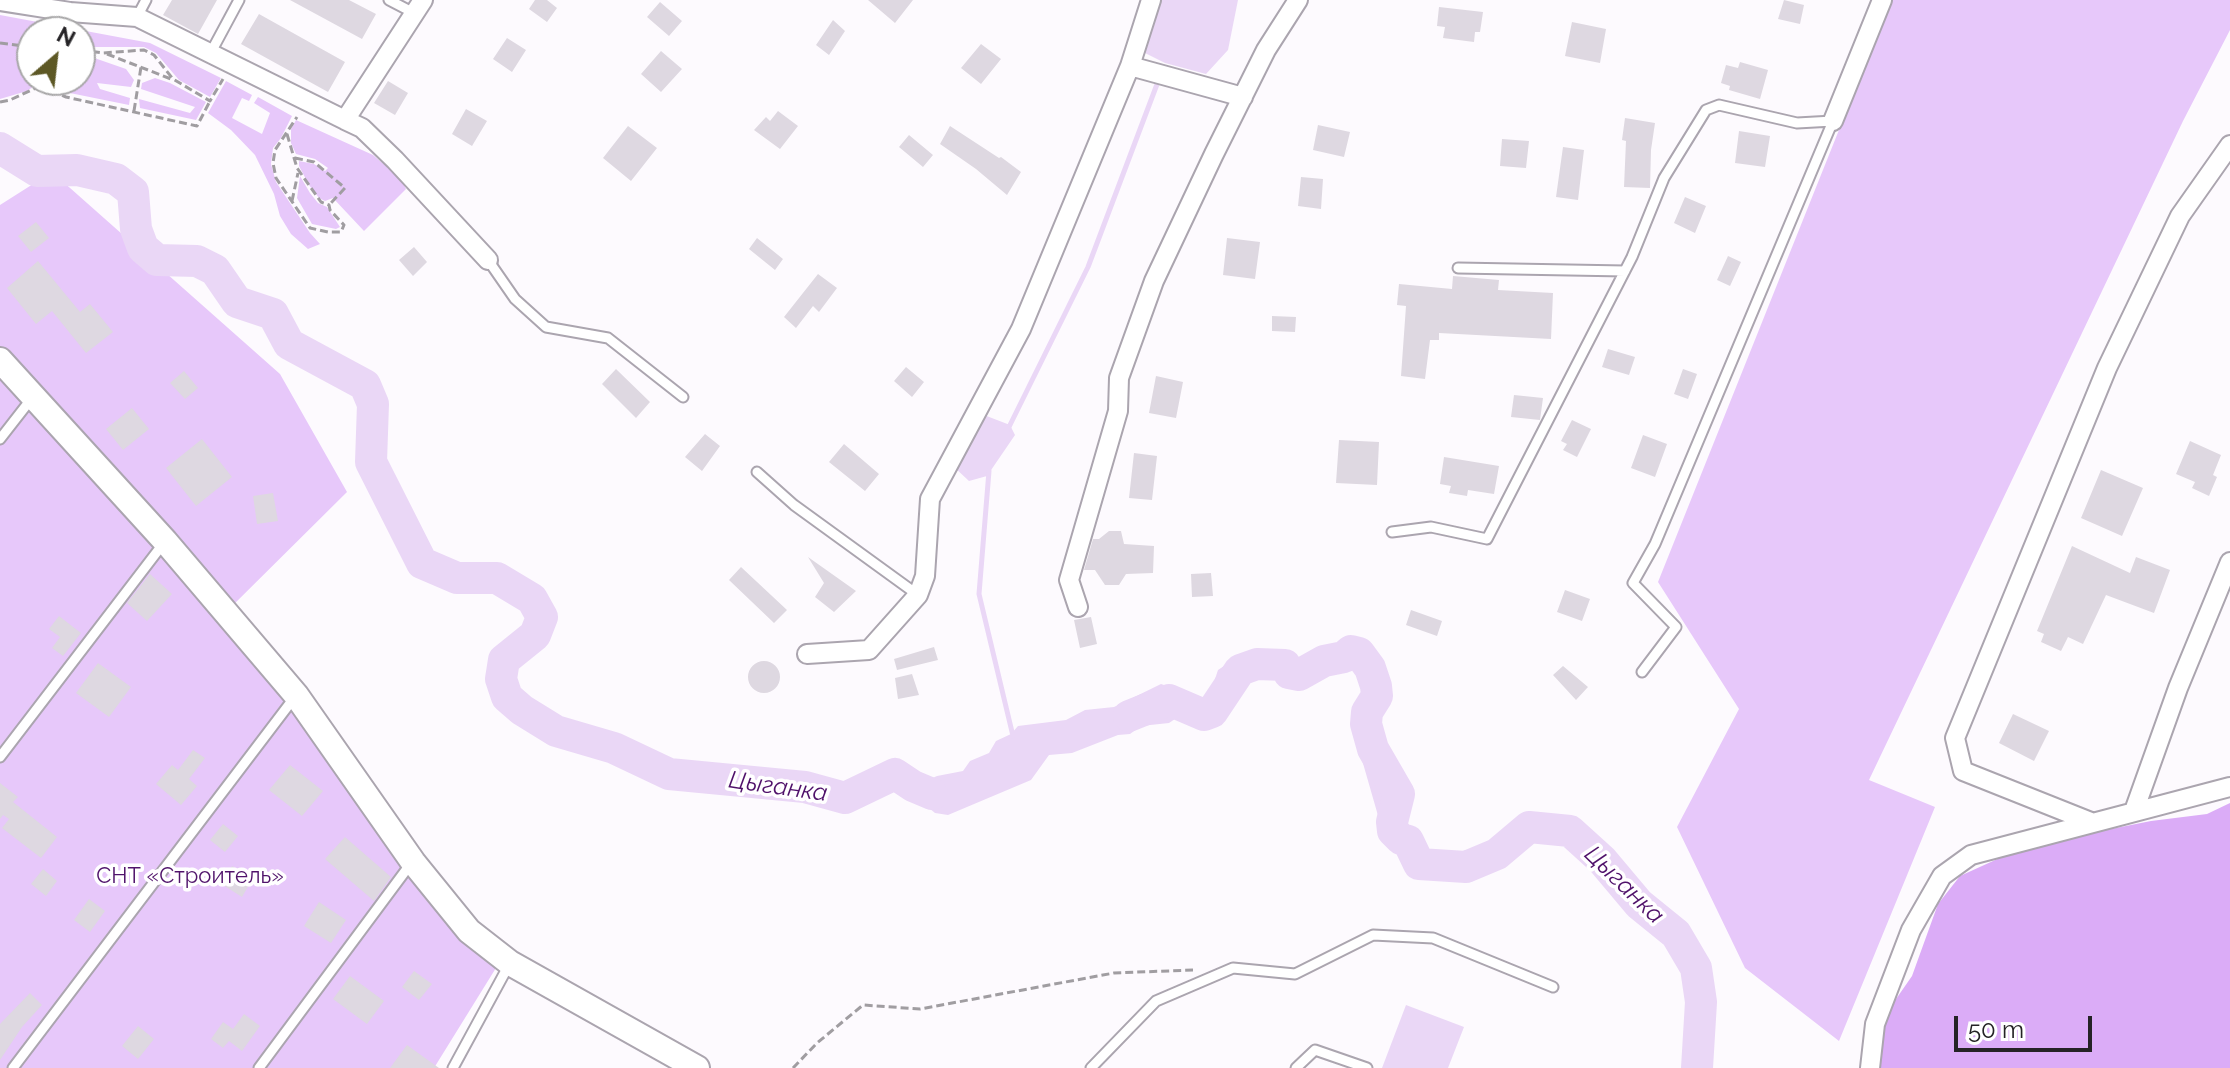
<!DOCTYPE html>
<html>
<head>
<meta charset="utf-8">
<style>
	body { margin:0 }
	#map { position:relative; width:2230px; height:1068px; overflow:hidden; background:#fdfafe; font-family:Raleway,sans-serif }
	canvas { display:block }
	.north { position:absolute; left:16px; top:16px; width:80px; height:80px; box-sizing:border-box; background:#fff; border:2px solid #a8a7a8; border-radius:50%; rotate:28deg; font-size:22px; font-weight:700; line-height:32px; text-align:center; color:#252326 }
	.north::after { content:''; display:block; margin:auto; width:28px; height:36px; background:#5d5825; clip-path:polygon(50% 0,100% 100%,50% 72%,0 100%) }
	.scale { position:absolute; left:1954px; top:1016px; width:138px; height:36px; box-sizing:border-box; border:4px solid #252326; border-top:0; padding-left:10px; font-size:24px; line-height:28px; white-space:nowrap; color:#252326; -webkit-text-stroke:6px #fff; paint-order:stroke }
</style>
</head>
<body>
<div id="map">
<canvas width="2230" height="1068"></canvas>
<div class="north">N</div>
<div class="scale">50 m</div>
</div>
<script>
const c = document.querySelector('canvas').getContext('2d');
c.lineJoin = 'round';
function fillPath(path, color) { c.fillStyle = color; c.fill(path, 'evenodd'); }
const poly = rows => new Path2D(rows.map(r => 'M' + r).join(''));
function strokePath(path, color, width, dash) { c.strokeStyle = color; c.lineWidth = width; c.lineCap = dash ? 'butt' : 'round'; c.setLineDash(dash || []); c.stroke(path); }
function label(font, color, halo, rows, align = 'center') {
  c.font = font + ' Raleway,sans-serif'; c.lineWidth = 7; c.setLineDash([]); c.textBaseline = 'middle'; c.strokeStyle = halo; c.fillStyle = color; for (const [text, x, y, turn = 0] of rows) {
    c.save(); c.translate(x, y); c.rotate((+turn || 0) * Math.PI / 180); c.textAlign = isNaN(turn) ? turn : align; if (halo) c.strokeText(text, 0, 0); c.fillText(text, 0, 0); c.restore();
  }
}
const green = poly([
	[1891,0,2230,0,2230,30,2183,121,1869,780,1935,807,1839,1041,1745,968,1677,827,1739,709,1658,582],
	[0,15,150,43,221,78,210,97,179,80,156,53,144,47,80,47,80,32,32,32,32,57,26,64,32,62,32,80,37,80,37,84,27,91,0,99],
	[80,53,126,69,134,80,131,87,97,83,100,89,130,98,129,105,60,91,46,80,80,80],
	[155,78,170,83,206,102,196,120,140,108,139,99,190,113,195,107,141,89,142,83],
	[226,81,252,95,249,101,242,98,232,118,262,134,270,113,254,103,258,97,292,116,281,138,273,148,271,164,276,182,310,233,320,244,308,249,291,234,280,216,274,194,255,155,231,130,208,113],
	[296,120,373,155,401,179,406,189,364,231,333,198,325,201,319,198,309,185,299,166,299,161,314,164,325,171,328,168,315,159,296,154,291,143,291,129],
	[52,172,280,374,347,492,221,617,504,955,434,1068,0,1068,0,205],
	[300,176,310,193,318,203,327,207,340,227,336,229,312,224,297,198]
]);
const forest = poly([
	[2230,803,2230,1068,1871,1068,1887,1012,1912,976,1938,904,1960,876,2026,846,2151,821,2207,814]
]);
const water = poly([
	[1157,0,1238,0,1228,50,1206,74,1165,63,1145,53],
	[984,415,1010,425,1015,435,987,476,969,481,954,467],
	[1256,657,1257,679,1230,695,1217,689,1214,682,1218,670,1227,664],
	[1161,684,1167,686,1175,719,1169,723,1141,726,1130,734,1118,735,1072,753,1049,755,1031,780,948,815,935,813,896,781,895,774,901,772,917,785,937,776,963,771,970,761,989,753,996,741,1011,734,1018,726,1066,720,1085,710,1114,707],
	[1357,724,1366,724,1369,727,1400,784,1403,797,1404,824,1401,839,1395,846,1386,837,1379,819,1356,739],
	[1406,1005,1464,1027,1448,1068,1382,1068]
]);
const stream = poly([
	[1008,429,1088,267,1159,79],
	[989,471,979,594,1013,736]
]);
const river = poly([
	[0,148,37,171,77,170,116,179,133,192,136,229,143,248,157,260,197,261,215,270,237,302,273,314,289,344,365,385,373,404,371,462,422,563,457,578,497,578,532,599,542,617,535,635,504,660,501,679,507,697,522,710,556,731,614,748,669,774,805,787,845,798,895,774,913,786,932,794],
	[1129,716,1169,700,1204,715,1212,712,1240,670,1257,664,1285,665,1289,673,1299,675,1324,661,1344,657,1351,651,1359,653,1370,668,1376,686,1377,696,1367,712,1366,724,1373,749,1399,794,1392,822,1393,831,1401,839,1408,841,1419,864,1466,867,1497,854,1529,827,1570,831,1602,860,1639,904,1676,934,1696,968,1701,1002,1697,1068]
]);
const building = poly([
	[172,0,217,0,198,34,163,15],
	[290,0,349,0,376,14,362,39],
	[535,0,547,0,557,8,547,22,529,9],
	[868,0,913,0,895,23],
	[1784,0,1804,5,1800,24,1778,19],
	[660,2,682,21,669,36,647,17],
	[1439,7,1483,12,1480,32,1475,32,1474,42,1443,38,1445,27,1437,26],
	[259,14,345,62,328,92,241,44],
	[833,20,845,31,829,55,816,45],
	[1572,22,1606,29,1600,63,1565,56],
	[507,38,526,50,512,72,493,59],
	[981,44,1001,59,981,84,961,68],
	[661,51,682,69,661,92,641,74],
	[1740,62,1768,70,1760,99,1729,90,1730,86,1721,83,1726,65,1738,68],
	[388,81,408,93,395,115,374,103],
	[466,109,487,121,472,146,452,134],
	[778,111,798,126,780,149,754,130,766,117,770,121],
	[1625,118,1655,123,1651,150,1650,188,1624,187,1626,141,1622,140],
	[1318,125,1350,132,1344,157,1313,150],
	[628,126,657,148,631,181,603,158],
	[950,126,999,158,1001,157,1021,172,1007,195,976,169,940,144],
	[1739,131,1770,136,1765,167,1735,163],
	[909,135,933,155,923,167,899,147],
	[1502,139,1529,141,1526,168,1500,166],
	[1563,147,1584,150,1578,200,1556,197],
	[1301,177,1323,179,1321,209,1298,206],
	[1685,197,1706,206,1695,233,1674,223],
	[36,222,49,238,31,252,18,236],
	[757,238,783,259,775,270,749,249],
	[1227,238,1260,242,1255,279,1223,275],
	[414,247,427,262,413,276,399,260],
	[1728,256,1741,262,1730,286,1717,280],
	[38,261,80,312,90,304,113,332,86,353,52,311,36,324,7,288],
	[818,274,837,288,819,312,813,306,796,328,784,317],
	[1453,276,1499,280,1498,290,1553,293,1551,339,1439,333,1439,340,1430,340,1425,379,1401,376,1406,306,1397,305,1399,284,1452,289],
	[1272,316,1296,317,1295,332,1272,331],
	[1608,349,1635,357,1629,375,1602,367],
	[906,367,924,382,912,397,894,381],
	[616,369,650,402,636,418,602,384],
	[1683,369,1697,374,1688,399,1674,394],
	[184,371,198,388,185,399,170,383],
	[1156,376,1183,382,1176,418,1149,413],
	[1514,395,1543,398,1540,420,1511,417],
	[132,408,149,429,123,450,106,429],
	[1572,420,1591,429,1577,457,1563,450,1567,444,1561,441],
	[705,434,720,446,702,471,685,457],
	[1643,435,1667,444,1655,477,1631,468],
	[202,439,232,477,196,506,166,468],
	[1339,440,1379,442,1377,485,1336,483],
	[2190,441,2221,455,2213,475,2217,477,2209,496,2192,488,2195,482,2176,474],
	[844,444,879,474,865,491,829,462],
	[1134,453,1157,456,1152,500,1129,498],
	[1444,457,1499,466,1494,494,1468,490,1467,496,1449,493,1451,486,1440,484],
	[2101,470,2143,488,2122,536,2081,518],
	[273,493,278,521,257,524,253,496],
	[1109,531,1121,531,1124,544,1154,546,1153,573,1126,574,1119,585,1105,585,1095,570,1084,570,1093,539,1099,539],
	[2072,546,2130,573,2136,557,2170,570,2154,613,2106,595,2083,644,2068,637,2061,651,2041,642,2044,634,2037,631],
	[808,557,856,591,834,612,815,597,824,583],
	[741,567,787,610,774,623,729,580],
	[1211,573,1213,596,1192,597,1191,574],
	[150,574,172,594,147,621,127,603],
	[1565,590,1590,599,1582,621,1557,612],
	[1411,610,1442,621,1437,636,1406,625],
	[59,616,81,633,63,656,52,648,60,637,49,629],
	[1091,617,1097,644,1080,648,1074,620],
	[934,647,938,660,897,670,894,659],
	'748 677a16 16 0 1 1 32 0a16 16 0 1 1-32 0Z',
	[98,663,131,687,109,717,76,693],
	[1563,666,1588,687,1576,700,1553,675],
	[912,674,919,695,898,699,895,678],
	[2013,714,2049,731,2034,761,1999,743],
	[193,750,205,758,189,779,197,786,181,805,156,784,172,765,178,770],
	[290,765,323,791,302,816,269,790],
	[0,783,18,797,13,802,57,837,41,858,2,828,9,819,3,815,0,819],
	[223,824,238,836,225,852,210,840],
	[345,837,391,877,374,901,325,859],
	[232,866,253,878,242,897,223,885],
	[43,869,57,881,46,896,31,884],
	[89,899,105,911,90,932,74,920],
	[319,902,346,920,331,943,304,926],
	[414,971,432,984,419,1000,402,987],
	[350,976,384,1001,367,1024,333,999],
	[30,993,42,1005,22,1027,0,1060,0,1024],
	[244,1014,260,1026,242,1051,229,1041,223,1048,211,1039,223,1022,233,1029],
	[138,1026,154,1039,138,1059,122,1046],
	[407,1045,439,1068,390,1068]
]);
const path = poly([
	[0,43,32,47],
	[80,50,103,53,144,50,154,55,173,79,210,101,223,79],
	[107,54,171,79],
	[40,86,66,97,197,126,210,101],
	[0,102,10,100,40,86,41,80],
	[134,111,141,67],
	[287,134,297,168,321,202,329,205,330,210,344,225,341,232,328,232,310,228,276,178,273,163,275,150,297,117],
	[295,158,314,162,345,188,329,205],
	[292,201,298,173],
	[793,1068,817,1043,863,1005,920,1009,1114,973,1193,970]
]);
const service = poly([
	[389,0,414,13],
	[137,17,146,0],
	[210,54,239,0],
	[488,260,515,299,546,327,608,338,683,397],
	[1458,268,1625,271],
	[0,439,32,398],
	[757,472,794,505,918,595],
	[1392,532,1431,527,1487,539,1632,257,1664,178,1706,110,1719,105,1797,123,1833,121,1655,544,1633,583,1676,627,1642,672],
	[0,757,163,544],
	[13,1068,294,698],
	[259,1068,412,862],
	[453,1068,510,963],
	[1091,1068,1156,1001,1233,968,1295,974,1373,935,1433,938,1553,987],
	[1296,1068,1315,1050,1367,1068]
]);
const minor = poly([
	[0,1,70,12,137,17,345,120,423,0],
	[1130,66,1243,97],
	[345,120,362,128,395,160,488,260],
	[1833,121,1882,0],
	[1078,607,1069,580,1118,411,1119,378,1154,281,1214,154,1266,50,1298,0],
	[807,654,869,650,918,595,925,576,930,499,1021,329,1130,66,1151,0],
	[2134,811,2178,688,2230,562],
	[2091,822,1963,771,1955,738,2107,368,2180,216,2230,145],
	[1870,1068,1875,1024,1911,930,1942,876,1971,855,2230,787]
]);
const tertiary = poly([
	[0,360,165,541,296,695,413,862,469,931,510,963,697,1068]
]);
const parkNames = [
	["СНТ «Строитель»",190,876]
];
const waterNames = [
	["Цыганка",778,787,8],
	["Цыганка",1624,885,44]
];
fillPath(green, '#e7c8fa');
fillPath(forest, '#dbacf7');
fillPath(water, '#ead7f6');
strokePath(stream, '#ead7f6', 5);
strokePath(river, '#ead7f6', 32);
fillPath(building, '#ded8e1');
strokePath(service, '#aba5af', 13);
strokePath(minor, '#aba5af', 22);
strokePath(tertiary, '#aba5af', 28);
strokePath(path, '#a09da1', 3, [8, 4]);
strokePath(service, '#fff', 9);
strokePath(minor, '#fff', 18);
strokePath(tertiary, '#fff', 24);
label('22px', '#50136b', '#fff', parkNames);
label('italic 24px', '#4f116a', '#fff', waterNames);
</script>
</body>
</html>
